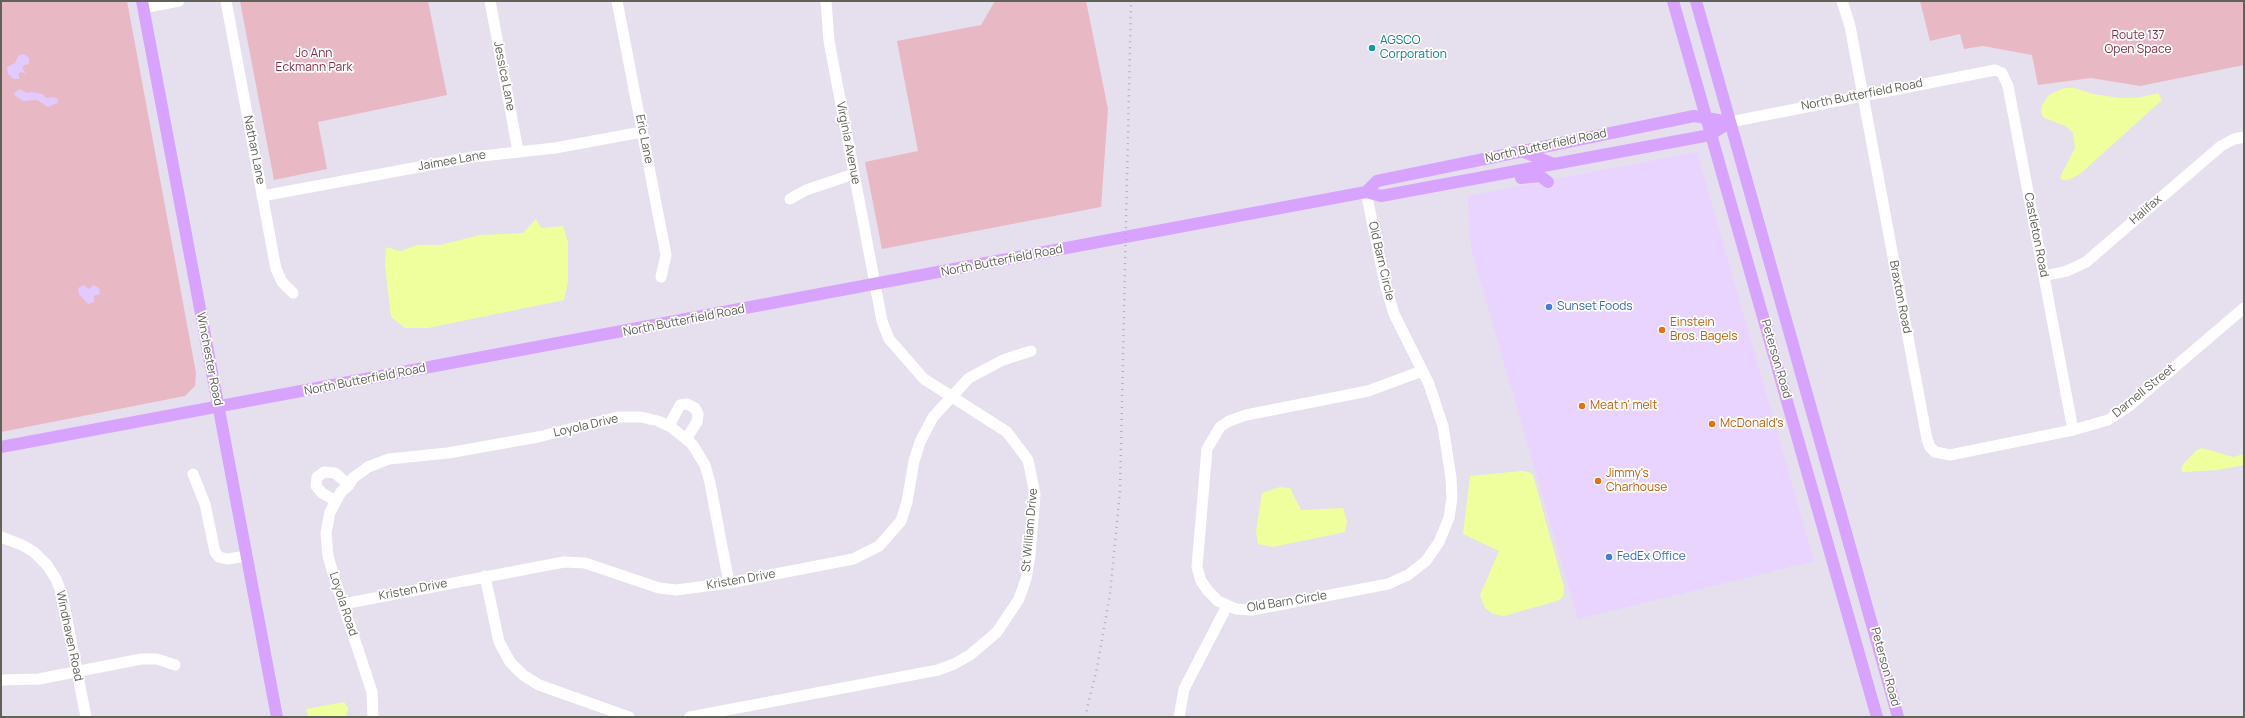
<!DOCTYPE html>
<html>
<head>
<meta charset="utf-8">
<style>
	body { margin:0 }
	#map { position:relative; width:2245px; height:718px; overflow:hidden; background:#e6dfee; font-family:Manrope,sans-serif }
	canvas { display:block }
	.frame { position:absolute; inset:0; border:2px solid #606258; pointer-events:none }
</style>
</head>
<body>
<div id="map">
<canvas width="2245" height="718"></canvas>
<div class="frame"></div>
</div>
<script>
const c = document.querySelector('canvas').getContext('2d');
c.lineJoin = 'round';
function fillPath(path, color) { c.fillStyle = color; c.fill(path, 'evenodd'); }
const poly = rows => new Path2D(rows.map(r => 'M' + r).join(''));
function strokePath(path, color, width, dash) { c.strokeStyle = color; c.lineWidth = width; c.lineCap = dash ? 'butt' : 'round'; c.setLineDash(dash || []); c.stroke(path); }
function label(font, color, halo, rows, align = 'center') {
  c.font = font + ' Manrope,sans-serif'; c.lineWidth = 3.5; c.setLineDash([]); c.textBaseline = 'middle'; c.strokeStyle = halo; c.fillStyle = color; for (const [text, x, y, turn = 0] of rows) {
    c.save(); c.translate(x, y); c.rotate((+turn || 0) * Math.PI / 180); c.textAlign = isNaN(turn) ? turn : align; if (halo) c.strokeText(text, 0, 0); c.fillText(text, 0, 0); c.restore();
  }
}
const commercial = poly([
	[1697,152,1814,561,1578,619,1471,248,1468,196]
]);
const green = poly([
	[1,1,127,1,196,373,195,386,185,396,1,432],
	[240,1,428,1,447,95,318,122,327,169,274,180],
	[995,1,1086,1,1108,109,1101,207,882,249,865,162,918,151,897,41,981,25],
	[1920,1,2244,1,2244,65,2140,86,2091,78,2038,85,2032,55,1983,46,1964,49,1960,34,1930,41]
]);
const sand = poly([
	[24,54,29,58,29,64,24,65,22,69,26,73,20,72,18,75,20,79,14,79,8,74,7,67,15,63,19,55],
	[20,89,26,93,33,92,42,94,46,98,54,97,58,99,57,103,48,107,37,100,23,101,14,95,15,92],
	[84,285,89,289,93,285,99,288,100,294,94,296,94,302,88,304,79,294,78,288]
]);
const water = poly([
	[2064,88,2074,88,2093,94,2120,98,2137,98,2158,93,2162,100,2080,174,2068,180,2062,180,2060,177,2075,148,2073,133,2066,126,2044,118,2041,112,2042,105,2049,95],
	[536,219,541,228,563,226,568,242,568,282,564,300,428,328,405,328,391,317,385,265,386,247,400,251,418,245,441,245,480,235,523,233],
	[2202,448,2233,457,2244,454,2244,465,2218,470,2182,472,2181,467,2186,461,2197,450],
	[1522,471,1529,472,1533,475,1564,587,1563,597,1557,601,1504,616,1493,614,1485,608,1480,595,1499,551,1463,534,1470,476],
	[1280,487,1290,488,1301,510,1343,508,1347,522,1345,532,1273,547,1258,544,1256,531,1262,493],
	[344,702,348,708,346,717,308,717,306,709]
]);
const minor = poly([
	[226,1,276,269,282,282,293,293],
	[490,1,518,151],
	[617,1,666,255,661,277],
	[1842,1,1850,26,1927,439,1930,447,1935,452,1950,455,2073,430,2108,420,2129,406,2244,308],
	[143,8,179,1],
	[1730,122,1995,70,2002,73,2008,86,2073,430],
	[1366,192,1385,284,1394,314,1429,384,1443,426,1451,478,1452,498,1449,518,1439,542,1426,561,1408,575,1388,584,1252,610,1236,609,1218,601,1208,591,1201,581,1197,567,1207,449,1220,427,1229,421,1246,415,1368,391,1422,371],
	[262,196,473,157,555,148,642,132],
	[790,199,806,190,854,174],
	[2044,276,2067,271,2086,262,2221,146,2234,139,2244,137],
	[669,426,680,405,687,404,695,408,698,414,697,422,686,439],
	[193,474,205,504,215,552,219,557,227,559,247,556],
	[336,501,322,493,316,486,317,477,324,472,335,473,349,485],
	[1,537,22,545,34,552,47,565,56,579,62,594,86,717],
	[485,576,499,642,510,662,523,675,539,685,629,717],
	[343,604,564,562,585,563,659,588,676,590,729,583,853,559,879,546,901,521,907,502,914,461,920,442,933,417,969,378,1003,360,1031,351],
	[1,680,39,679,141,659,157,659,175,665],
	[373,717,372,692,335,580,328,556,326,533,330,512,341,492,349,485,353,478,368,467,389,459,448,453,538,437,618,417,641,417,658,421,671,427,692,444,705,465,710,483,729,583],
	[690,717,938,670,954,664,970,655,997,632,1019,599,1026,579,1030,555,1035,494,1028,460,1007,432,924,379,889,339,882,321,829,41,826,1],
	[1179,717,1184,689,1227,606]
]);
const major = poly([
	[142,1,277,717],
	[1673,1,1877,717],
	[1696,1,1898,717],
	[1521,151,1554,164],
	[1521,178,1540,176,1548,182],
	[1366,192,1377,181,1694,116,1730,122],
	[1,447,1366,192,1381,196,1554,164,1710,135,1730,122]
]);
const rail = poly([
	[1085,717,1097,668,1110,594,1120,491,1131,1]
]);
const markers = [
	[1372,48,4,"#0f9aa8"],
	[1549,307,4,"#3f7fe0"],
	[1662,330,4,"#e8710a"],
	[1582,406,4,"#e8710a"],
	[1712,424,4,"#e8710a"],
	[1598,481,4,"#e8710a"],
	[1609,557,4,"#3f7fe0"]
];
const parkNames = [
	["Route 137",2138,36],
	["Open Space",2138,50],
	["Jo Ann",314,54],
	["Eckmann Park",314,68]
];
const cultureNames = [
	["AGSCO",1380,41],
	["Corporation",1380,55]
];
const streetNames = [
	["Jessica Lane",504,76,79],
	["North Butterfield Road",1862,95,-11],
	["Eric Lane",644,139,79],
	["Virginia Avenue",848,143,79],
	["North Butterfield Road",1546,146,-12],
	["Nathan Lane",254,150,79],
	["Jaimee Lane",452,161,-10],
	["Halifax",2146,210,-41],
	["Castleton Road",2036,235,79],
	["North Butterfield Road",1002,261,-11],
	["Old Barn Circle",1381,261,77],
	["Braxton Road",1900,297,79],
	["North Butterfield Road",684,321,-11],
	["Winchester Road",209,359,79],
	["Peterson Road",1776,359,74],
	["North Butterfield Road",365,380,-11],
	["Darnell Street",2144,391,-39],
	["Loyola Drive",586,426,-13],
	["St William Drive",1030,530,-85],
	["Kristen Drive",741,580,-10],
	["Kristen Drive",413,590,-11],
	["Old Barn Circle",1287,602,-9],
	["Loyola Road",343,604,72],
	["Windhaven Road",69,636,78],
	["Peterson Road",1885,667,75]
];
const shopNames = [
	["Sunset Foods",1557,307],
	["FedEx Office",1617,557]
];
const foodNames = [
	["Einstein",1670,323],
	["Bros. Bagels",1670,337],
	["Meat n' melt",1590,406],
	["McDonald's",1720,424],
	["Jimmy's",1606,474],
	["Charhouse",1606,488]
];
fillPath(commercial, '#e9d3ff');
fillPath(green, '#e9b8c5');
fillPath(sand, '#e3cafe');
fillPath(water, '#efff9e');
strokePath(minor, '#fff', 11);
strokePath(major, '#d7a3ff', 12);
strokePath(rail, '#afb0ae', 2.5, [1, 5]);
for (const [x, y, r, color] of markers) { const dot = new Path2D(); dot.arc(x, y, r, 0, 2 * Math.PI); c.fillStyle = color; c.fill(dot); strokePath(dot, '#fff', 1.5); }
label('12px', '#8d2c42', '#fff', parkNames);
label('12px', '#0d838f', '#fff', cultureNames, 'left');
label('12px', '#606258', '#fff', streetNames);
label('12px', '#366cbe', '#fff', shopNames, 'left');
label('12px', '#c56008', '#fff', foodNames, 'left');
</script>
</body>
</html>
